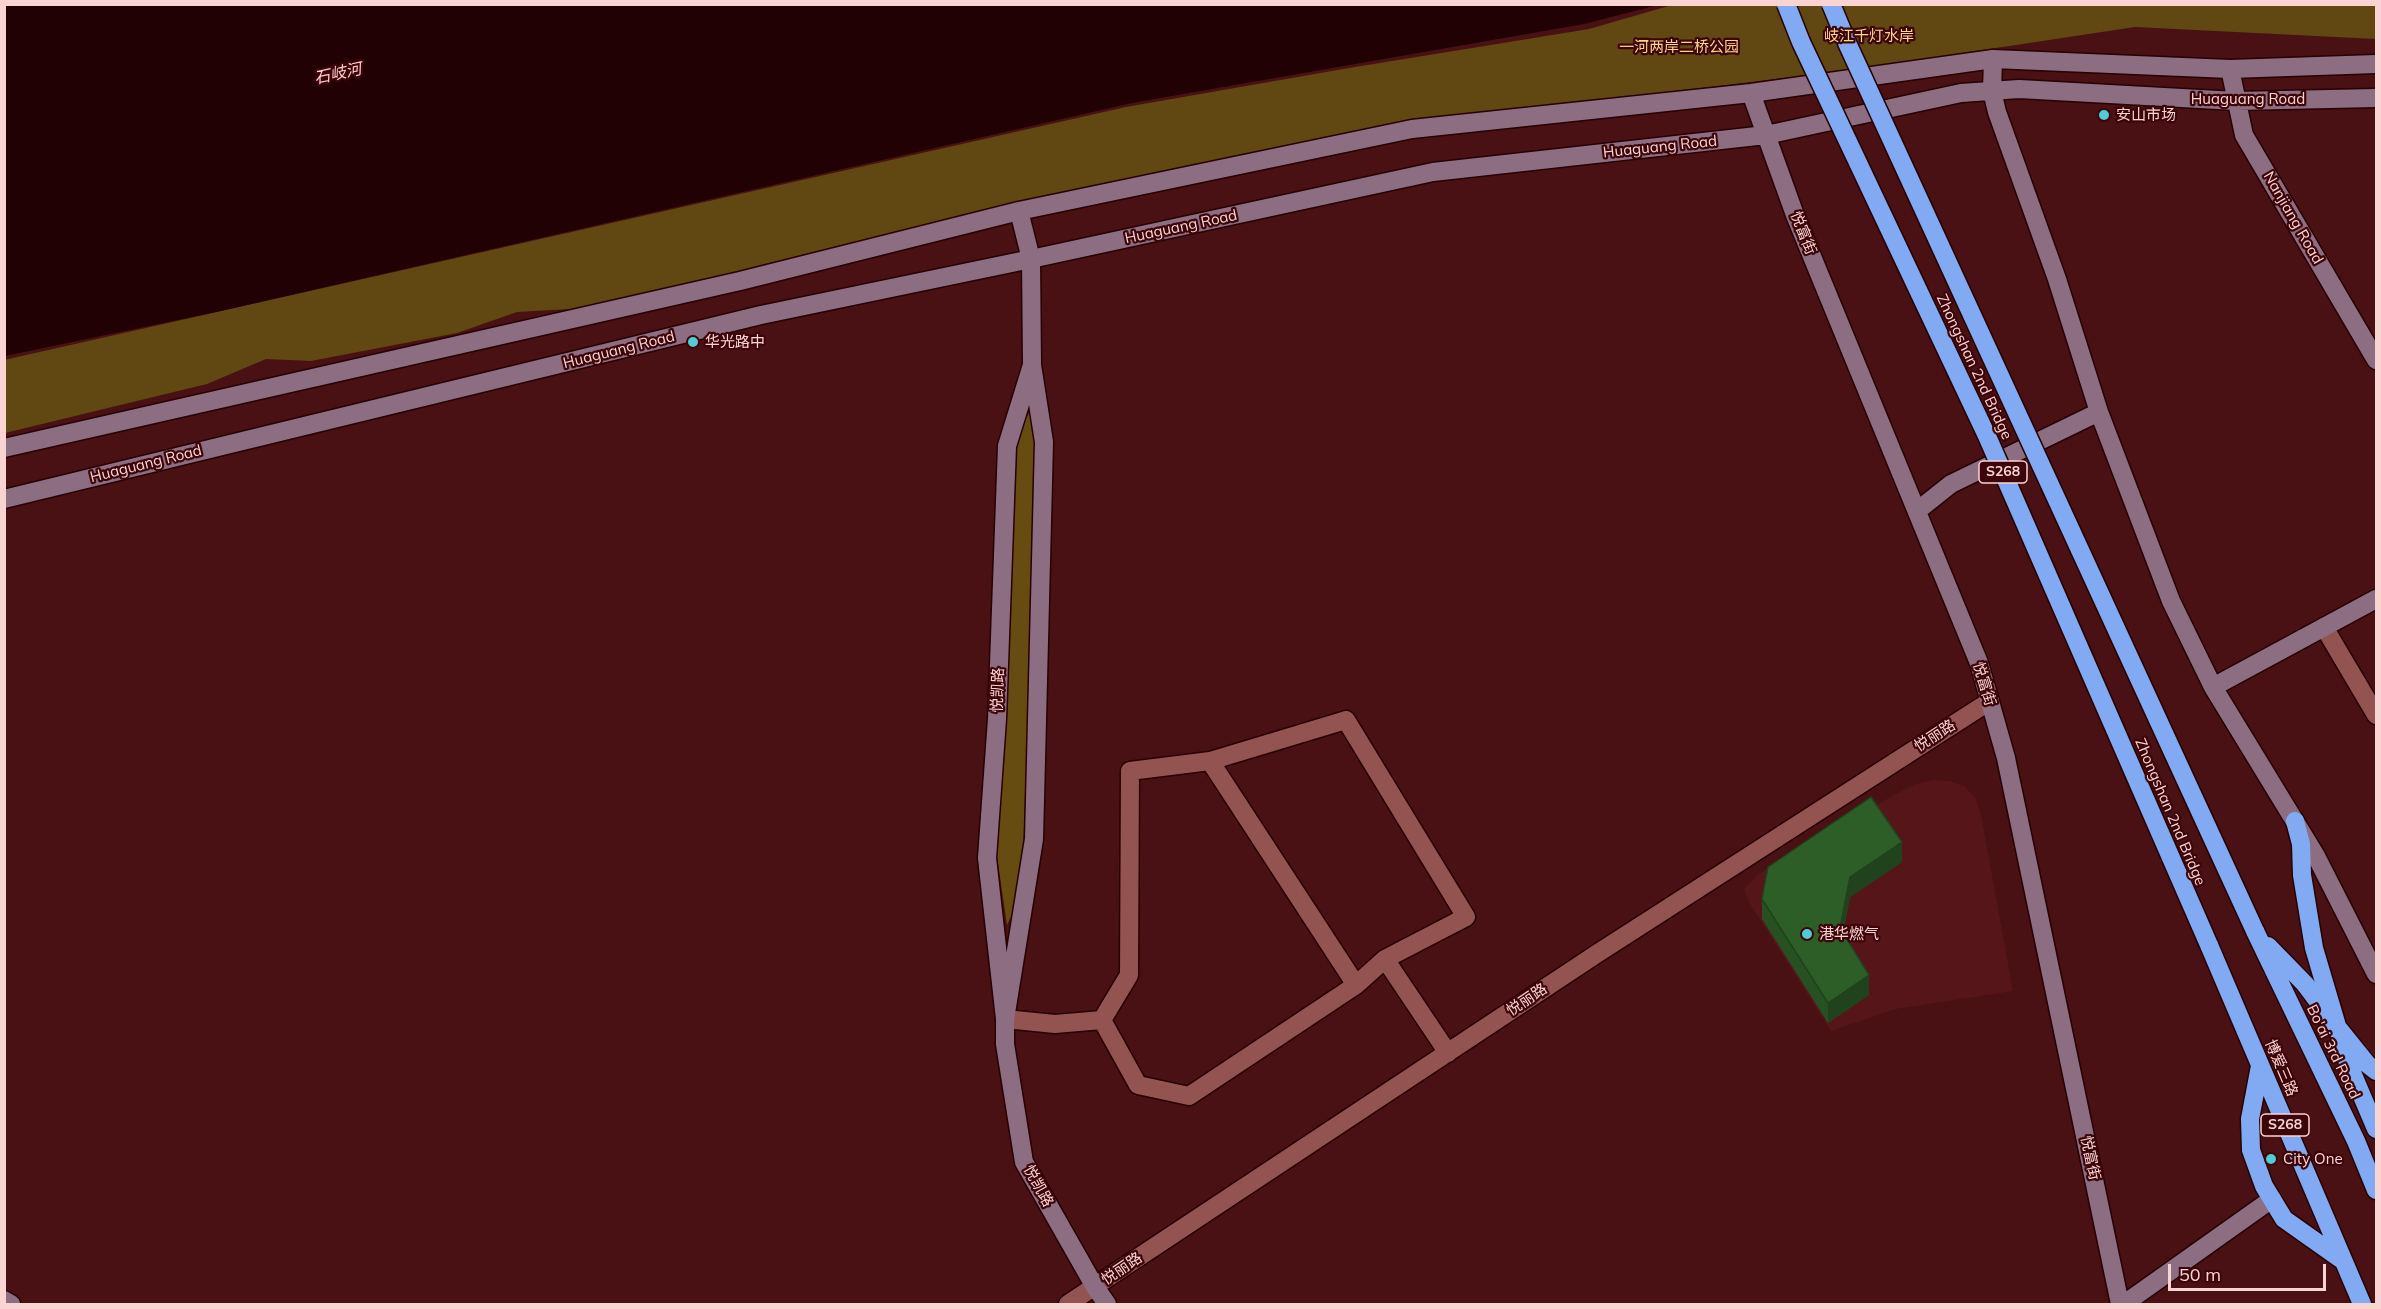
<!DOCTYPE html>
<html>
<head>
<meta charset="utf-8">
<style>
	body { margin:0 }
	#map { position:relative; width:2381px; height:1309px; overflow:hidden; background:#491114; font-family:Mulish,sans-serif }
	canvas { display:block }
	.frame { position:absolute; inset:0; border:6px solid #fad4d2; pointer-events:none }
	.scale { position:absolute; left:2168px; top:1264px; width:158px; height:27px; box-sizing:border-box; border:3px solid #fad4d2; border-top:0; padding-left:8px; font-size:18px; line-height:21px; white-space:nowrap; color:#fad4d2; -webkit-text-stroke:4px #3d050a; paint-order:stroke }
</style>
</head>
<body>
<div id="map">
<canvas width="2381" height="1309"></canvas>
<div class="frame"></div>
<div class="scale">50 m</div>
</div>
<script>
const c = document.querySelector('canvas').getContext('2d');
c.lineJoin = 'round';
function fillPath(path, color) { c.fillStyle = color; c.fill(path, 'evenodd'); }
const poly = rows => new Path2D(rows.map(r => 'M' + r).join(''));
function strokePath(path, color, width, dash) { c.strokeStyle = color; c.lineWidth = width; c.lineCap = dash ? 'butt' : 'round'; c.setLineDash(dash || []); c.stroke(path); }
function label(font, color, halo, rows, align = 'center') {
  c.font = font + ' Mulish,"Noto Sans SC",sans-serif'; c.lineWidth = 4.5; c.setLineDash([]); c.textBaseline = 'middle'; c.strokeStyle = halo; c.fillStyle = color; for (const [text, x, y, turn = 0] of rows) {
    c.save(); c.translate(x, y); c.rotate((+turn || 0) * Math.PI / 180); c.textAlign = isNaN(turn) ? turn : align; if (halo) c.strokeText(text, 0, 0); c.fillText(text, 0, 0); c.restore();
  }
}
const built = poly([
	[1934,780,1950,781,1965,787,1975,798,1981,815,2013,991,1895,1009,1831,1031,1750,904,1744,889,1757,875,1892,796,1916,784]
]);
const green = poly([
	[1672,5,2376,5,2376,39,2135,27,1850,70,1463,117,1039,201,847,244,606,307,517,312,457,333,311,361,266,359,207,384,5,433,4,360,1126,107,1349,68,1589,29]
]);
const forest = poly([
	[1033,405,1039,441,1023,850,1019,899,1007,925,996,850,1015,440]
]);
const water = poly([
	[4,5,5,4,1658,5,1584,24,1132,103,216,312,5,356]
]);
const street = poly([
	[2324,627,2376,715],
	[1346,720,1466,917,1385,959,1356,985,1189,1096,1138,1085,1102,1020,1129,975,1130,771,1210,761,1346,720],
	[1210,761,1356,985],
	[1385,959,1448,1053],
	[1005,1019,1055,1024,1102,1020],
	[1068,1304,1598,953,1990,701]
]);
const secondary = poly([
	[1993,59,1992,91,1997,112,2057,279,2099,412,2171,601,2213,687,2316,856,2376,974],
	[2230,69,2244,135,2376,360],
	[1751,93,1795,215,1979,663,2006,758,2120,1304],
	[1019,211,1031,259,1032,365],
	[4,448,740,281,1019,211,1412,129,1751,93,1993,59,2230,69,2376,64],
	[4,499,761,315,1031,259,1433,172,1766,135,1961,93,2019,89,2236,101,2376,98],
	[1917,511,1951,484,2099,412],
	[2213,687,2376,599],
	[1005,1019,987,858,997,719,1007,446,1032,365,1044,442,1034,839,1005,1019,1005,1044,1024,1162,1095,1287,1107,1304],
	[4,1300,11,1304],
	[2124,1304,2272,1199]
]);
const highway = poly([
	[2295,821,2301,844,2302,875,2314,948,2348,1063,2376,1129],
	[2255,931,2356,1141,2376,1190],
	[2209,945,2362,1304],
	[2268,946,2305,984,2338,1028,2367,1064,2376,1071],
	[2260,1066,2250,1119,2251,1150,2264,1186,2284,1219,2342,1260]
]);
const highwayBridge = poly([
	[1786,4,1801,42,1987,436,2209,945],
	[1831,4,1848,45,2255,931]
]);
const wall = poly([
	[1902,862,1850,897,1843,933,1869,995,1828,1023,1762,919,1762,899]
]);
const shadedWall = poly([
	[1902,842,1902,862,1850,897,1840,949,1840,928,1850,877],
	[1869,975,1869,995,1828,1023,1828,1003]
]);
const building = poly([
	[1871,797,1902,842,1850,877,1840,928,1869,975,1828,1003,1762,899,1768,867,1871,797]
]);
const markers = [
	[2104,115,6,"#51ccd4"],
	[693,342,6,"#51ccd4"],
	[1807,934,6,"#51ccd4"],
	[2271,1159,6,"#51ccd4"]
];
const shields = [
	[2003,472,48],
	[2285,1125,48]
];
const shieldNames = [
	["S268",2003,472],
	["S268",2285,1125]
];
const parkNames = [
	["岐江千灯水岸",1869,36],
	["一河两岸二桥公园",1679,47]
];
const streetNames = [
	["Huaguang Road",2248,99],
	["Huaguang Road",1660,147,-6],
	["Nanjiang Road",2293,218,60],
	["Huaguang Road",1181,227,-12],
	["悦富街",1803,233,68],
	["Huaguang Road",619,350,-14],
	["Zhongshan 2nd Bridge",1974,367,65],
	["Huaguang Road",146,464,-14],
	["悦富街",1984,684,73],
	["悦凯路",998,690,-88],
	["悦丽路",1935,736,-33],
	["Zhongshan 2nd Bridge",2170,812,67],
	["悦丽路",1527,1000,-34],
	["Bo'ai 3rd Road",2333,1052,64],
	["博爱三路",2281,1068,67],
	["悦富街",2090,1158,78],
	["悦凯路",1038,1186,61],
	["悦丽路",1122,1269,-34]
];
const poiNames = [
	["安山市场",2116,115],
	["华光路中",705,342],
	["港华燃气",1819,934],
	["City One",2283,1159]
];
const waterNames = [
	["石岐河",338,74,-12]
];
fillPath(built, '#561619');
fillPath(green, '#614712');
fillPath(forest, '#674c12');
fillPath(water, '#210103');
strokePath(street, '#270104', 21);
strokePath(secondary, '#270104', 21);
strokePath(highway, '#270104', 21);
strokePath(street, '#925351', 18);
strokePath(secondary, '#8d6d81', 18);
strokePath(highway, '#81aaf2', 18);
strokePath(highwayBridge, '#270104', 21, []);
strokePath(highwayBridge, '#81aaf2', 18);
fillPath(wall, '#275122');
fillPath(shadedWall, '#20421c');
fillPath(building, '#2d5e28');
strokePath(building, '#20421c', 1.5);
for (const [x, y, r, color] of markers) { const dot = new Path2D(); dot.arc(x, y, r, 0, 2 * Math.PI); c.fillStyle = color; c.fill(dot); strokePath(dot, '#3d050a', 2); }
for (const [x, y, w] of shields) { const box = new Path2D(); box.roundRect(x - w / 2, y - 11, w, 22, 4.5); c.fillStyle = '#3d050a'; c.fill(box); strokePath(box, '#fad4d2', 1.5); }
label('bold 14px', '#fad4d2', null, shieldNames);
label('15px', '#fdd489', '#3d050a', parkNames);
label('15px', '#fad4d2', '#3d050a', streetNames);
label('15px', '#fad4d2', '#3d050a', poiNames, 'left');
label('italic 16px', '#fdcfcd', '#3d050a', waterNames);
</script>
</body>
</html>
